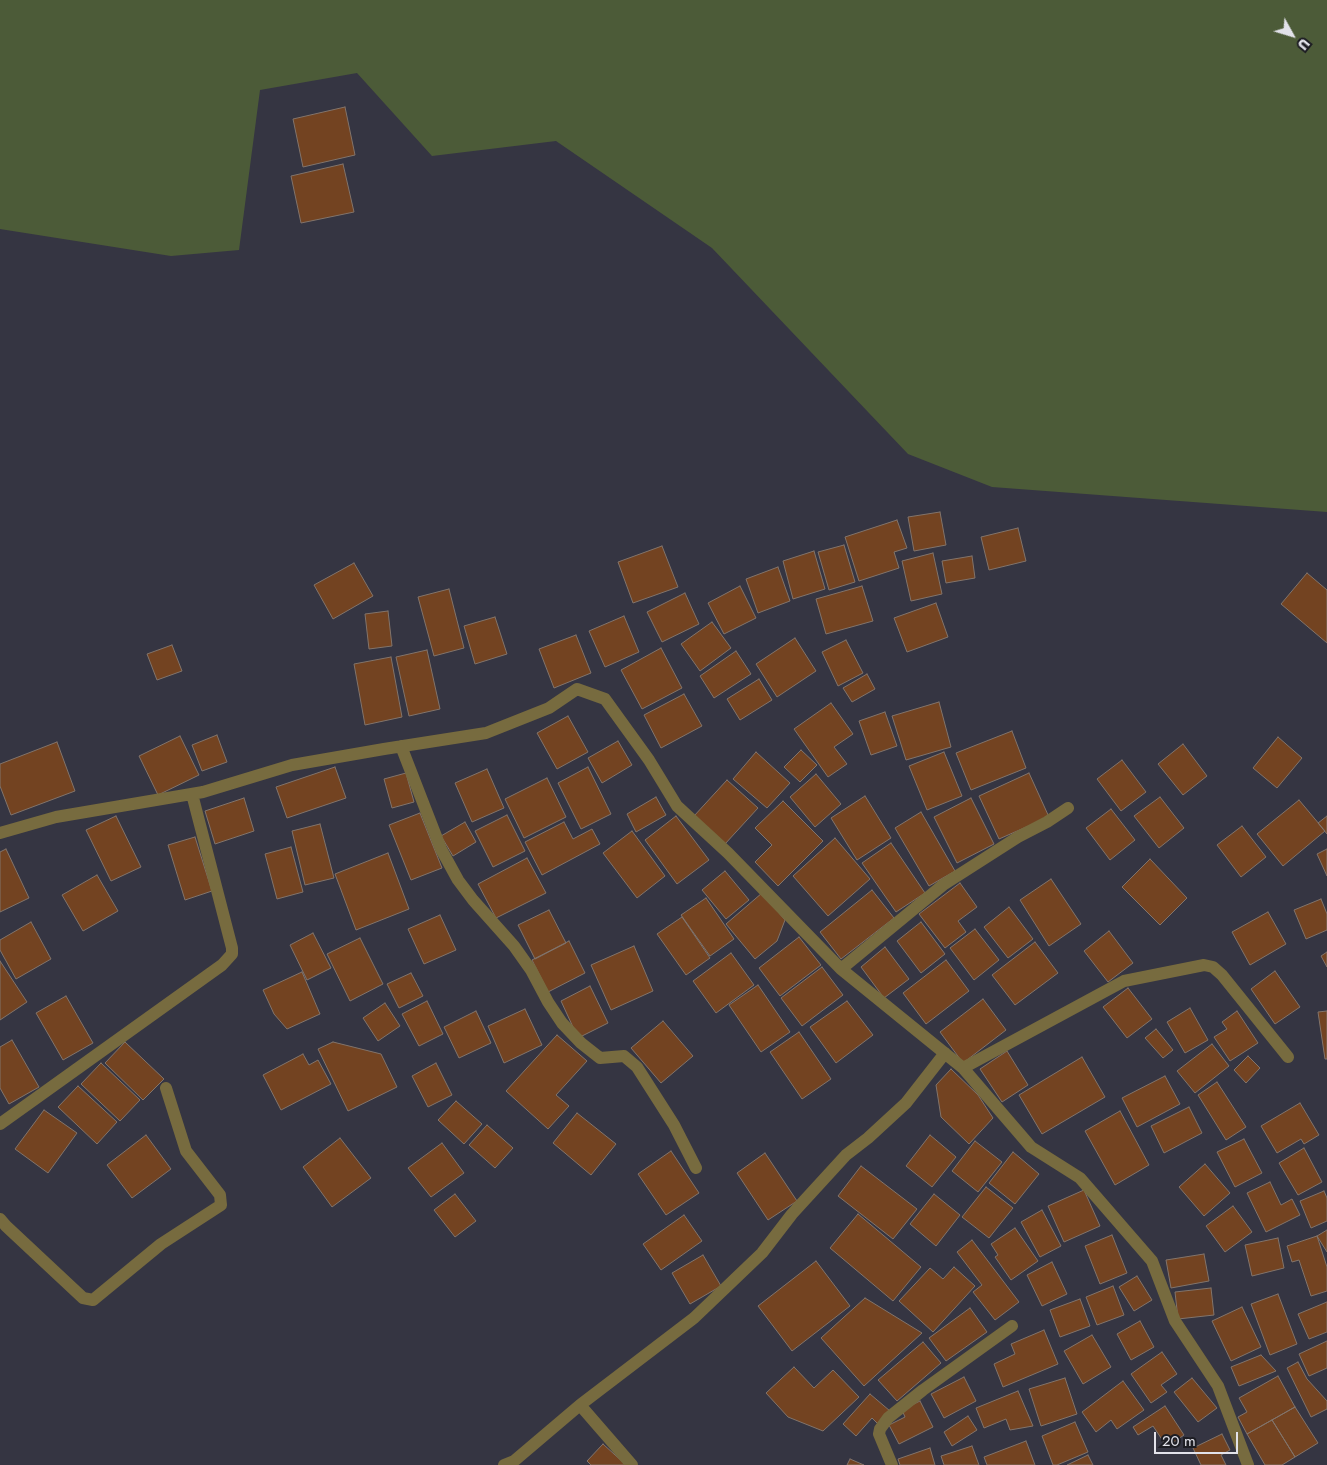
<!DOCTYPE html>
<html>
<head>
<meta charset="utf-8">
<style>
	body { margin:0 }
	#map { position:relative; width:1327px; height:1465px; overflow:hidden; background:#353542; font-family:Jost,sans-serif }
	canvas { display:block }
	.north { position:absolute; left:1267px; top:10px; width:50px; height:50px; -webkit-text-stroke:4px #1d1d23; paint-order:stroke; rotate:129deg; font-size:14px; font-weight:700; line-height:20px; text-align:center; color:#e2e2ea }
	.north::after { content:''; display:block; margin:auto; width:18px; height:22px; background:#e2e2ea; clip-path:polygon(50% 0,100% 100%,50% 72%,0 100%) }
	.scale { position:absolute; left:1154px; top:1432px; width:84px; height:22px; box-sizing:border-box; border:2px solid #e2e2ea; border-top:0; padding-left:6px; font-size:15px; line-height:18px; white-space:nowrap; color:#e2e2ea; -webkit-text-stroke:4px #1d1d23; paint-order:stroke }
</style>
</head>
<body>
<div id="map">
<canvas width="1327" height="1465"></canvas>
<div class="north">U</div>
<div class="scale">20 m</div>
</div>
<script>
const c = document.querySelector('canvas').getContext('2d');
c.lineJoin = 'round';
function fillPath(path, color) { c.fillStyle = color; c.fill(path, 'evenodd'); }
const poly = rows => new Path2D(rows.map(r => 'M' + r).join(''));
function strokePath(path, color, width, dash) { c.strokeStyle = color; c.lineWidth = width; c.lineCap = dash ? 'butt' : 'round'; c.setLineDash(dash || []); c.stroke(path); }
const green = poly([
	[0,0,1327,0,1327,512,992,487,908,454,712,248,556,141,432,156,357,73,260,90,239,250,171,256,0,229]
]);
const building = poly([
	[345,107,355,155,303,167,293,119,345,107],
	[343,164,354,212,301,223,291,176,343,164],
	[940,512,946,545,914,551,908,517,940,512],
	[897,520,907,548,894,552,899,568,859,581,845,537,897,520],
	[1018,528,1026,561,989,570,981,537,1018,528],
	[844,545,855,582,829,590,818,552,844,545],
	[662,546,678,587,633,603,618,562,662,546],
	[814,551,825,589,793,599,783,561,814,551],
	[933,553,942,594,911,601,902,561,933,553],
	[972,556,975,578,946,583,942,561,972,556],
	[354,563,373,596,333,619,314,585,354,563],
	[778,567,790,601,758,613,746,579,778,567],
	[1307,573,1327,590,1327,643,1281,604,1307,573],
	[740,586,756,618,724,634,708,603,740,586],
	[862,586,873,621,826,634,816,599,862,586],
	[449,589,464,648,434,656,418,597,449,589],
	[685,593,699,624,662,642,647,612,685,593],
	[936,603,948,637,907,652,894,618,936,603],
	[388,611,392,646,369,649,365,614,388,611],
	[624,616,639,652,605,667,589,631,624,616],
	[495,617,507,654,475,664,464,626,495,617],
	[712,622,731,648,700,671,681,644,712,622],
	[576,635,591,673,554,688,539,649,576,635],
	[795,638,816,671,777,697,756,664,795,638],
	[846,640,863,673,838,686,822,652,846,640],
	[172,645,182,671,157,680,147,654,172,645],
	[661,648,682,688,642,709,621,670,661,648],
	[427,650,440,709,409,716,396,657,427,650],
	[736,651,751,674,714,698,700,676,736,651],
	[391,657,402,717,365,725,354,664,391,657],
	[867,674,875,689,852,702,843,688,867,674],
	[759,679,772,700,740,720,727,699,759,679],
	[684,694,702,726,661,748,644,715,684,694],
	[939,702,951,747,906,760,892,716,939,702],
	[831,703,853,734,834,747,847,764,828,777,794,729,831,703],
	[885,712,897,746,871,755,859,721,885,712],
	[568,716,588,752,557,769,537,733,568,716],
	[1012,731,1026,768,971,790,956,753,1012,731],
	[217,735,227,762,202,771,192,745,217,735],
	[180,736,199,775,158,795,139,756,180,736],
	[1278,737,1302,758,1277,788,1253,768,1278,737],
	[618,741,632,765,602,783,588,758,618,741],
	[57,742,75,791,11,815,0,786,0,764,57,742],
	[1183,744,1207,776,1183,795,1158,764,1183,744],
	[801,750,817,765,800,782,784,767,801,750],
	[756,752,790,783,767,808,733,779,756,752],
	[944,752,962,796,927,810,909,766,944,752],
	[1122,760,1146,792,1121,811,1097,779,1122,760],
	[335,767,346,798,287,818,276,787,335,767],
	[588,767,611,814,581,829,558,783,588,767],
	[487,769,504,808,472,822,455,783,487,769],
	[406,773,414,802,392,808,384,779,406,773],
	[1029,773,1049,817,999,839,979,796,1029,773],
	[816,774,841,804,815,827,790,797,816,774],
	[547,778,566,817,524,838,505,799,547,778],
	[727,780,758,808,725,844,694,816,727,780],
	[865,796,891,838,857,860,831,818,865,796],
	[656,797,666,815,636,832,627,814,656,797],
	[1160,797,1184,828,1159,848,1134,816,1160,797],
	[244,798,254,831,215,844,205,811,244,798],
	[971,798,994,844,957,863,934,817,971,798],
	[1299,800,1325,831,1283,866,1257,834,1299,800],
	[783,801,823,841,778,886,755,862,772,845,755,828,783,801],
	[1111,809,1135,840,1110,860,1086,828,1111,809],
	[921,812,955,871,929,886,895,828,921,812],
	[420,813,442,868,411,880,389,825,420,813],
	[507,815,525,851,493,867,475,831,507,815],
	[116,816,141,867,111,881,86,830,116,816],
	[676,816,709,860,677,884,645,840,676,816],
	[1327,816,1327,834,1318,823,1327,816],
	[465,822,476,842,453,856,441,836,465,822],
	[564,822,573,839,592,829,600,844,542,875,525,842,564,822],
	[320,824,334,878,305,885,292,831,320,824],
	[1242,826,1266,857,1241,877,1217,845,1242,826],
	[632,831,665,876,637,898,603,853,632,831],
	[195,837,212,891,185,900,168,845,195,837],
	[835,838,870,879,828,916,793,876,835,838],
	[891,843,925,893,896,912,862,863,891,843],
	[291,847,303,892,277,899,265,854,291,847],
	[6,849,29,898,0,912,0,852,6,849],
	[1327,849,1327,876,1317,854,1327,849],
	[388,853,409,909,356,930,335,874,388,853],
	[527,858,546,893,496,918,478,884,527,858],
	[1150,859,1187,898,1160,925,1122,887,1150,859],
	[725,871,749,900,726,919,702,890,725,871],
	[97,875,118,911,83,931,62,895,97,875],
	[1051,879,1081,924,1049,946,1020,900,1051,879],
	[960,883,977,907,958,921,966,932,945,948,919,914,960,883],
	[872,890,894,918,841,959,820,932,872,890],
	[762,893,785,920,777,941,755,959,726,924,762,893],
	[706,898,734,939,710,956,681,915,706,898],
	[1321,899,1327,914,1327,930,1306,939,1294,910,1321,899],
	[1009,907,1033,939,1008,958,984,927,1009,907],
	[549,910,566,943,535,959,518,925,549,910],
	[1268,912,1286,944,1250,965,1232,932,1268,912],
	[440,915,456,950,424,964,408,929,440,915],
	[682,917,710,958,686,975,657,934,682,917],
	[31,922,51,959,16,979,0,950,0,940,31,922],
	[921,922,945,954,921,973,897,941,921,922],
	[975,929,999,960,974,980,950,948,975,929],
	[1109,931,1133,963,1108,982,1084,951,1109,931],
	[313,933,331,968,307,980,290,945,313,933],
	[799,937,821,965,780,996,759,968,799,937],
	[360,938,383,984,350,1001,327,954,360,938],
	[569,941,585,973,548,992,532,960,569,941],
	[1035,942,1058,973,1015,1005,992,975,1035,942],
	[634,946,653,991,611,1010,591,965,634,946],
	[885,947,909,979,884,998,861,967,885,947],
	[1327,952,1327,967,1321,956,1327,952],
	[731,953,754,985,716,1013,693,981,731,953],
	[946,960,969,991,926,1024,903,993,946,960],
	[0,961,27,1002,0,1020,0,961],
	[822,967,843,995,802,1026,781,998,822,967],
	[1275,971,1300,1007,1275,1024,1251,989,1275,971],
	[302,972,320,1014,287,1029,274,1014,263,990,302,972],
	[411,973,423,996,399,1008,387,984,411,973],
	[758,985,790,1032,761,1052,729,1005,758,985],
	[590,986,608,1023,578,1038,561,1001,590,986],
	[1128,988,1152,1019,1127,1038,1103,1007,1128,988],
	[66,996,93,1043,63,1060,36,1013,66,996],
	[983,999,1006,1030,963,1063,940,1032,983,999],
	[427,1001,443,1034,419,1046,402,1014,427,1001],
	[847,1001,873,1035,836,1063,810,1027,847,1001],
	[385,1003,400,1026,378,1041,363,1018,385,1003],
	[1190,1008,1208,1040,1185,1053,1167,1022,1190,1008],
	[525,1009,542,1045,504,1063,488,1026,525,1009],
	[476,1011,491,1043,459,1058,444,1027,476,1011],
	[1237,1011,1258,1043,1230,1061,1214,1037,1227,1029,1222,1022,1237,1011],
	[1327,1011,1327,1059,1325,1059,1318,1012,1327,1011],
	[663,1021,693,1056,661,1083,631,1048,663,1021],
	[1156,1029,1173,1050,1163,1058,1145,1038,1156,1029],
	[799,1032,831,1079,802,1099,770,1052,799,1032],
	[557,1035,587,1061,556,1095,569,1106,548,1129,506,1091,557,1035],
	[12,1040,39,1087,9,1104,0,1088,0,1047,12,1040],
	[125,1042,164,1079,143,1100,105,1063,125,1042],
	[333,1042,381,1054,397,1087,348,1111,318,1049,333,1042],
	[1212,1044,1229,1066,1195,1093,1177,1071,1212,1044],
	[1007,1051,1028,1085,1002,1102,980,1069,1007,1051],
	[303,1054,309,1065,318,1060,331,1084,281,1110,263,1075,303,1054],
	[1248,1056,1260,1068,1246,1083,1234,1070,1248,1056],
	[1082,1057,1105,1097,1042,1134,1019,1095,1082,1057],
	[101,1063,140,1100,120,1121,81,1084,101,1063],
	[436,1063,452,1095,428,1107,412,1076,436,1063],
	[951,1069,978,1095,993,1118,969,1144,941,1117,936,1085,951,1069],
	[1165,1076,1180,1104,1137,1127,1122,1098,1165,1076],
	[1217,1082,1246,1127,1226,1140,1198,1095,1217,1082],
	[78,1086,117,1122,97,1144,58,1107,78,1086],
	[456,1101,482,1124,464,1144,438,1120,456,1101],
	[1300,1103,1319,1135,1304,1144,1301,1139,1277,1153,1261,1126,1300,1103],
	[1189,1107,1202,1133,1164,1153,1151,1126,1189,1107],
	[44,1110,77,1133,48,1173,15,1149,44,1110],
	[1120,1111,1149,1165,1115,1185,1085,1131,1120,1111],
	[577,1113,616,1144,591,1175,553,1143,577,1113],
	[487,1125,513,1148,495,1168,469,1145,487,1125],
	[146,1135,171,1169,132,1198,107,1165,146,1135],
	[930,1135,956,1157,932,1187,906,1166,930,1135],
	[340,1138,371,1178,332,1207,303,1167,340,1138],
	[1244,1139,1262,1173,1235,1187,1217,1152,1244,1139],
	[975,1141,1002,1162,978,1192,952,1171,975,1141],
	[442,1143,464,1173,431,1197,408,1168,442,1143],
	[1304,1148,1322,1182,1298,1195,1279,1163,1304,1148],
	[671,1151,699,1193,666,1215,638,1174,671,1151],
	[1013,1152,1039,1174,1015,1204,989,1183,1013,1152],
	[765,1153,797,1201,768,1220,737,1173,765,1153],
	[1205,1164,1230,1193,1204,1216,1179,1187,1205,1164],
	[861,1166,917,1209,893,1239,838,1196,861,1166],
	[1270,1182,1281,1205,1292,1199,1300,1215,1266,1232,1247,1193,1270,1182],
	[986,1187,1013,1208,989,1238,962,1217,986,1187],
	[1084,1190,1100,1226,1064,1242,1048,1206,1084,1190],
	[1324,1191,1327,1198,1327,1221,1311,1228,1300,1201,1324,1191],
	[455,1194,476,1221,455,1237,434,1210,455,1194],
	[934,1194,960,1215,936,1246,910,1224,934,1194],
	[1233,1206,1252,1232,1225,1252,1206,1226,1233,1206],
	[1042,1210,1061,1246,1040,1257,1021,1222,1042,1210],
	[858,1214,921,1267,893,1301,830,1248,858,1214],
	[684,1215,702,1241,661,1270,643,1244,684,1215],
	[1015,1228,1038,1261,1011,1280,995,1257,998,1255,991,1244,1015,1228],
	[1327,1230,1327,1252,1317,1236,1327,1230],
	[1112,1235,1127,1273,1100,1284,1085,1246,1112,1235],
	[1317,1236,1327,1267,1327,1291,1311,1296,1299,1260,1292,1262,1287,1246,1317,1236],
	[1278,1238,1284,1268,1252,1276,1245,1245,1278,1238],
	[972,1240,1019,1302,995,1320,973,1292,982,1285,957,1252,972,1240],
	[1204,1254,1209,1281,1171,1288,1166,1260,1204,1254],
	[703,1255,721,1286,690,1304,672,1273,703,1255],
	[816,1261,850,1306,792,1351,758,1306,816,1261],
	[1052,1262,1067,1294,1042,1306,1027,1275,1052,1262],
	[954,1267,975,1286,933,1332,899,1301,930,1268,943,1279,954,1267],
	[1137,1276,1152,1300,1134,1311,1119,1287,1137,1276],
	[1113,1286,1124,1315,1097,1325,1086,1297,1113,1286],
	[1211,1288,1214,1315,1178,1319,1175,1292,1211,1288],
	[1278,1294,1297,1344,1270,1355,1251,1304,1278,1294],
	[865,1298,922,1333,864,1386,821,1338,865,1298],
	[1080,1299,1090,1326,1060,1337,1050,1310,1080,1299],
	[1327,1302,1327,1332,1309,1339,1298,1314,1327,1302],
	[1242,1307,1261,1347,1231,1361,1212,1321,1242,1307],
	[970,1308,987,1332,946,1361,929,1338,970,1308],
	[1140,1321,1154,1347,1131,1360,1117,1334,1140,1321],
	[1044,1330,1058,1364,1003,1387,994,1364,1015,1354,1011,1344,1044,1330],
	[1092,1335,1111,1367,1083,1384,1064,1351,1092,1335],
	[1327,1341,1327,1368,1309,1376,1299,1354,1327,1341],
	[923,1342,941,1363,897,1401,878,1380,923,1342],
	[1162,1352,1177,1374,1161,1385,1167,1392,1151,1403,1131,1374,1162,1352],
	[1261,1355,1276,1371,1239,1386,1231,1367,1261,1355],
	[1298,1362,1307,1379,1327,1401,1327,1409,1311,1417,1287,1368,1298,1362],
	[794,1367,814,1388,833,1370,859,1397,823,1431,788,1417,766,1393,794,1367],
	[1278,1376,1295,1407,1247,1434,1238,1417,1247,1412,1239,1398,1278,1376],
	[964,1377,976,1401,944,1418,931,1394,964,1377],
	[1065,1378,1077,1414,1041,1426,1029,1389,1065,1378],
	[1192,1378,1217,1408,1198,1422,1174,1392,1192,1378],
	[1123,1381,1144,1410,1117,1429,1111,1420,1096,1432,1082,1412,1123,1381],
	[1018,1391,1033,1426,1010,1430,1006,1419,984,1428,976,1408,1018,1391],
	[870,1394,890,1411,878,1424,872,1418,856,1436,843,1424,870,1394],
	[920,1401,933,1427,899,1444,889,1425,905,1417,902,1410,920,1401],
	[1165,1406,1184,1435,1167,1447,1153,1426,1138,1435,1133,1427,1165,1406],
	[1295,1407,1318,1443,1295,1457,1272,1420,1295,1407],
	[968,1416,977,1430,952,1446,944,1432,968,1416],
	[1272,1420,1295,1457,1282,1465,1265,1465,1247,1434,1272,1420],
	[1075,1422,1088,1452,1057,1465,1053,1465,1042,1436,1075,1422],
	[1222,1434,1230,1450,1221,1455,1226,1465,1201,1465,1193,1448,1222,1434],
	[1026,1441,1035,1465,987,1465,984,1457,1026,1441],
	[603,1444,626,1465,591,1465,587,1461,603,1444],
	[972,1446,979,1465,944,1465,941,1456,972,1446],
	[930,1448,935,1465,900,1465,898,1459,930,1448],
	[1088,1455,1093,1465,1067,1465,1088,1455],
	[850,1459,864,1465,847,1465,850,1459]
]);
const minor = poly([
	[401,746,441,849,458,880,473,900,514,946,531,970,548,1002,562,1023,581,1043,600,1058,624,1056,637,1067,674,1125,696,1168],
	[0,833,56,817,203,792,292,765,384,749,486,733,549,708,577,689,605,699,649,760,677,806,728,853,841,969,963,1068,1031,1147,1080,1178,1152,1261,1175,1321,1218,1386,1248,1465],
	[841,969,943,885,1018,837,1047,822,1068,808],
	[963,1068,1124,981,1204,965,1213,967,1222,975,1288,1057],
	[0,1124,222,965,232,954,232,948,192,794],
	[0,1219,6,1226,83,1298,93,1300,161,1244,218,1207,221,1205,220,1195,186,1151,166,1088],
	[580,1405,632,1465],
	[504,1465,514,1461,580,1405,694,1318,762,1253,792,1214,846,1155,868,1138,906,1103,945,1053],
	[892,1465,879,1434,880,1429,888,1418,923,1390,1012,1326]
]);
fillPath(green, '#4c5b38');
fillPath(building, '#734321');
strokePath(building, '#82746b', 1);
strokePath(minor, '#776b3f', 12);
</script>
</body>
</html>
